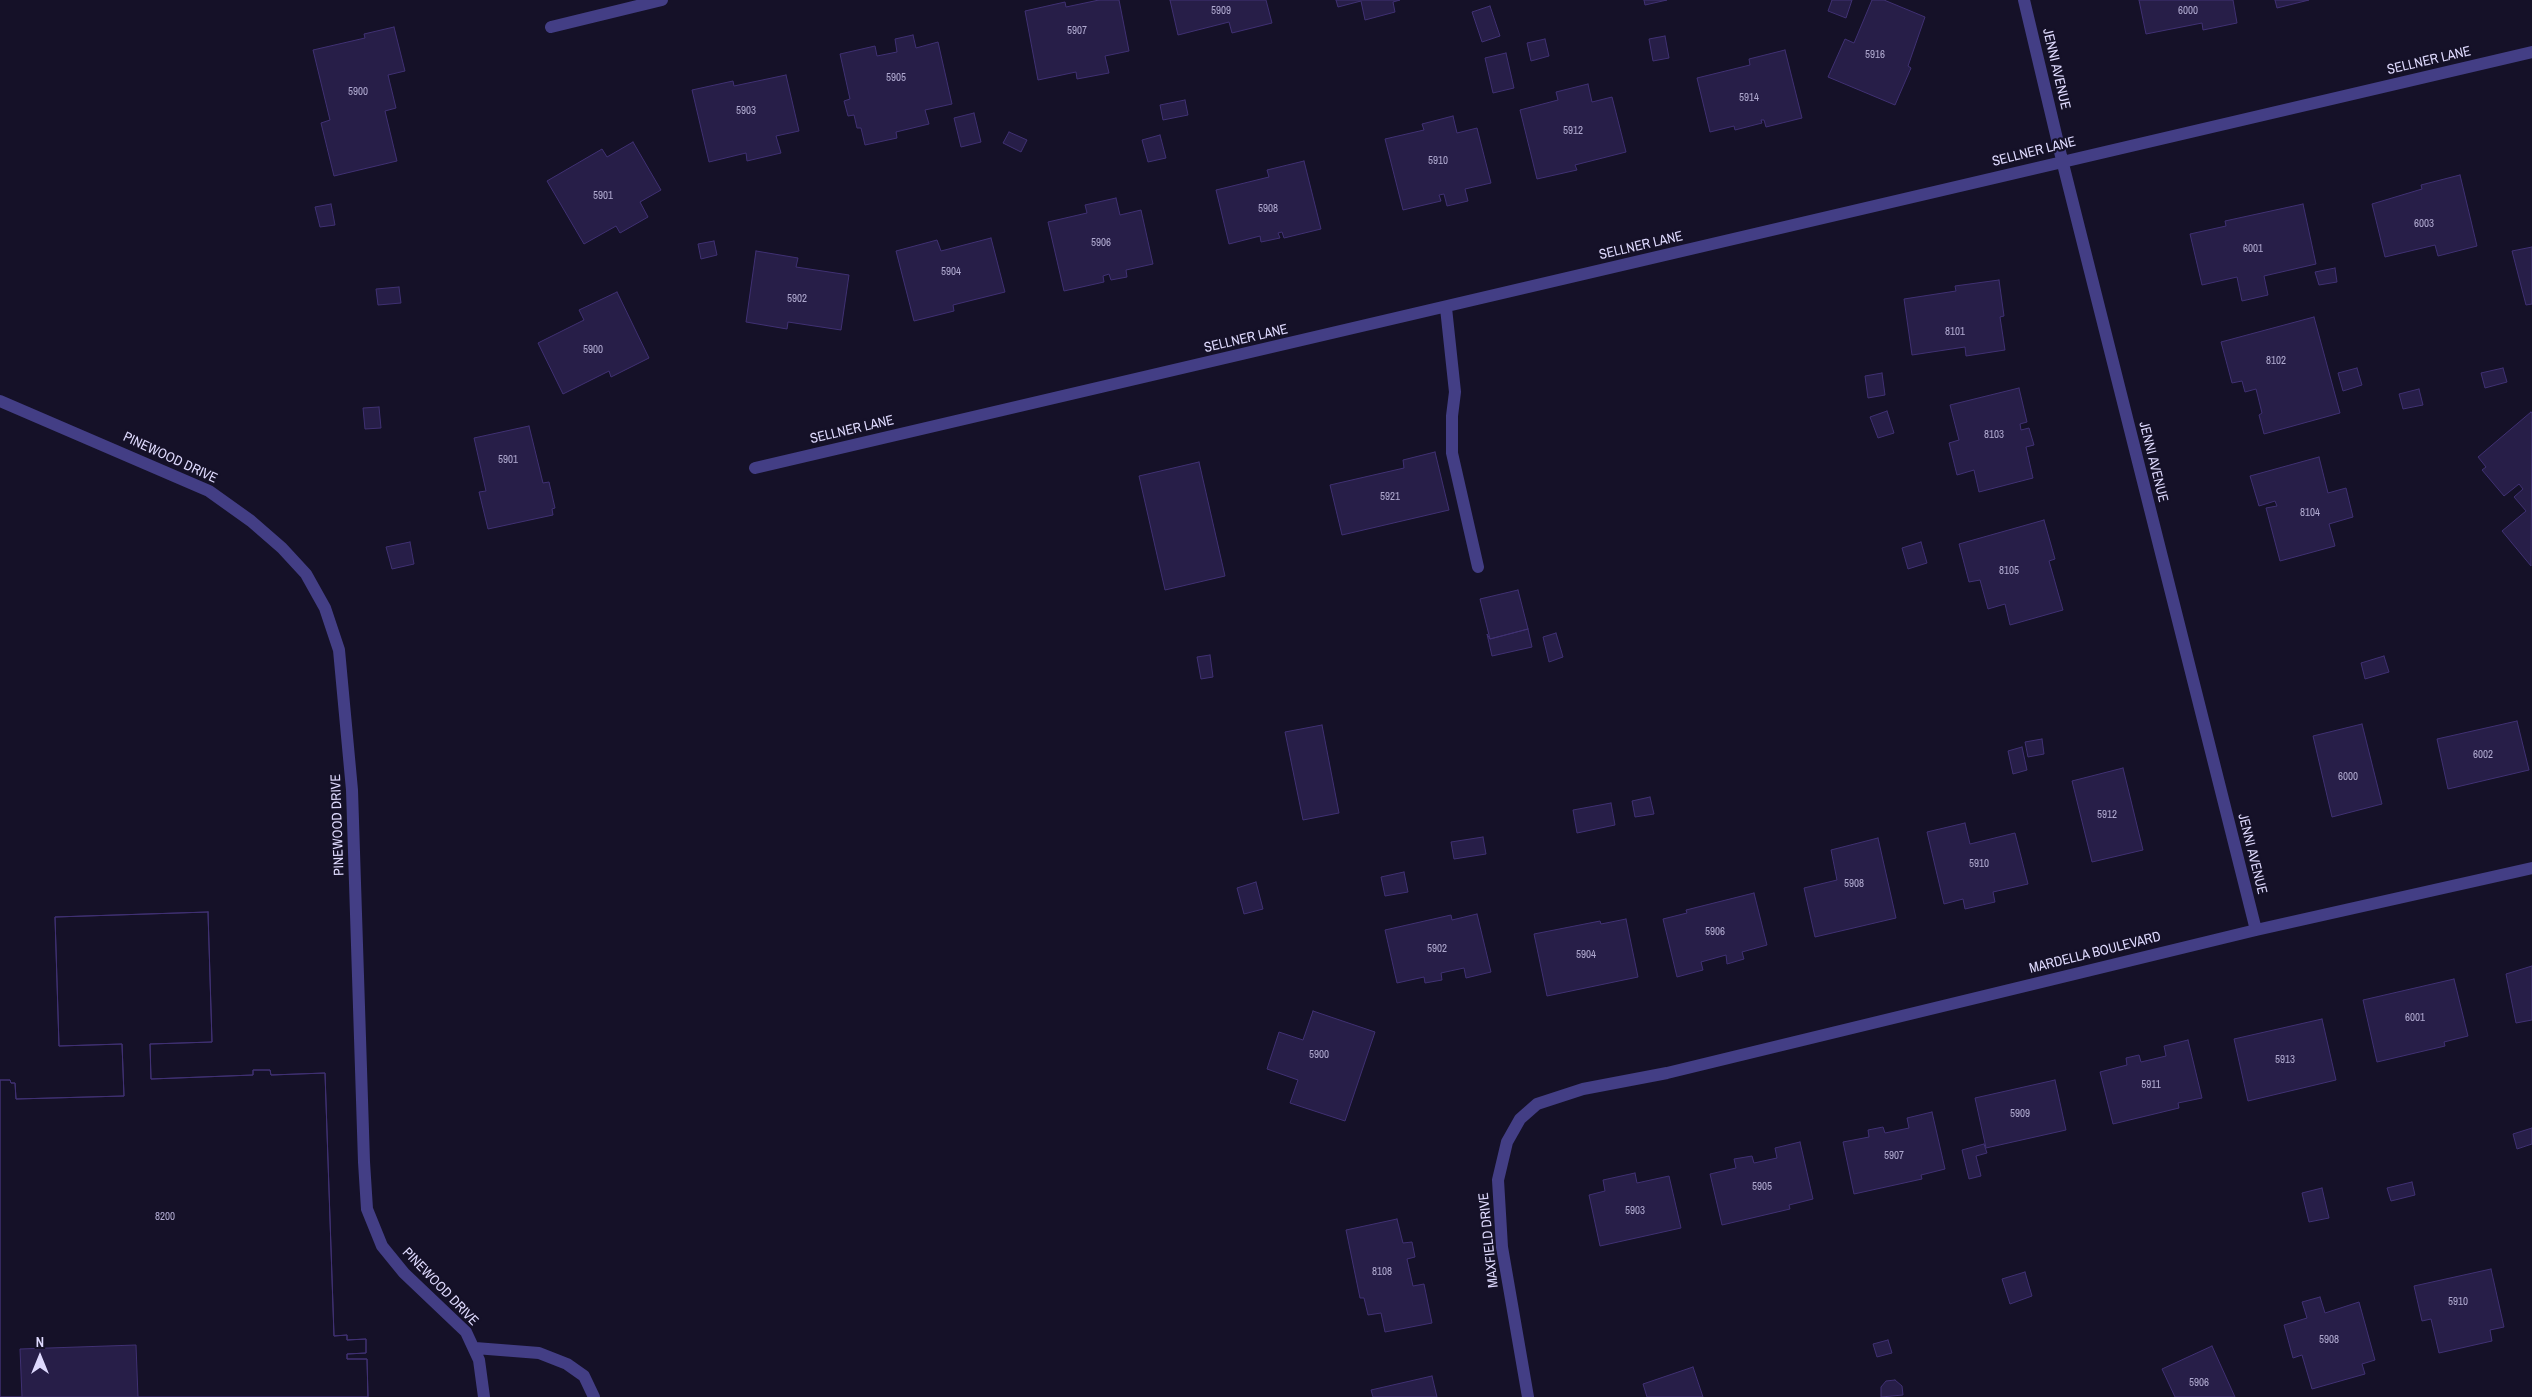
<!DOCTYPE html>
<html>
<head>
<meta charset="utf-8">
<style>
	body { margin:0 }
	#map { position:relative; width:2532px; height:1397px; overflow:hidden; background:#151128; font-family:"Archivo Narrow",sans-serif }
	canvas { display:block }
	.north { position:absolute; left:15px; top:1332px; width:50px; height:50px; -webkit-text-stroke:4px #151128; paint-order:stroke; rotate:0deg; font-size:14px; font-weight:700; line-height:20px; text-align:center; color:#ded9fd }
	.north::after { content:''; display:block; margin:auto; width:18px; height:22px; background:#ded9fd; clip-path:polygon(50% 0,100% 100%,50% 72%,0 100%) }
</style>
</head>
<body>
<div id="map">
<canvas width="2532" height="1397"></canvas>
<div class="north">N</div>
</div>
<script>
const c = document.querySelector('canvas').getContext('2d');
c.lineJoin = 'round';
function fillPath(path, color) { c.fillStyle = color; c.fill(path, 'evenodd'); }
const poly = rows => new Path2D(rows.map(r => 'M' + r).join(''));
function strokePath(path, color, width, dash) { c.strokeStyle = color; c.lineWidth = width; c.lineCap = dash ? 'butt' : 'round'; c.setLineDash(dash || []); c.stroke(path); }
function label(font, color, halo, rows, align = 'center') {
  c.font = font + ' "Archivo Narrow",sans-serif'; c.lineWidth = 4.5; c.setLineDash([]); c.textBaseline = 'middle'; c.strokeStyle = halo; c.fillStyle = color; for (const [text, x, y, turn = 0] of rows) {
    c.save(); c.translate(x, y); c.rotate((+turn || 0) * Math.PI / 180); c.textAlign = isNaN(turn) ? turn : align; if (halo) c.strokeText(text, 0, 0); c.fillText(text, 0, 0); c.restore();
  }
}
const building = poly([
	[1099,0,1119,0,1129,51,1105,56,1109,73,1077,79,1076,72,1038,80,1025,11,1065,2,1066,7,1099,0],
	[1170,0,1266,0,1272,23,1232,33,1229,22,1178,35,1170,0],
	[1336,0,1400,0,1393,2,1395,12,1365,20,1361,1,1338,7,1336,0],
	[1644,0,1667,0,1645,5,1644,0],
	[1832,0,1852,0,1846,18,1828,11,1832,0],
	[1872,0,1884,0,1925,17,1908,66,1911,68,1895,105,1828,77,1845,39,1854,43,1872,0],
	[2139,0,2233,0,2237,23,2203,30,2202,23,2146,34,2139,0],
	[2275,0,2309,0,2277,8,2275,0],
	[1490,6,1500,36,1482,42,1472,12,1490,6],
	[394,27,405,71,388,75,396,108,385,111,397,161,334,176,321,123,330,120,313,50,365,38,364,34,394,27],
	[913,35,916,48,938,42,952,104,925,110,929,124,896,132,897,138,865,145,861,128,857,128,854,115,848,116,844,101,850,99,840,54,875,46,877,56,897,52,895,39,913,35],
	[1665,36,1669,58,1653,61,1649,39,1665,36],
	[1545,39,1549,56,1531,61,1527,43,1545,39],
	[1785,50,1802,118,1766,127,1764,120,1761,120,1762,123,1735,130,1734,126,1710,132,1697,78,1750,65,1749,59,1785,50],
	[1506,53,1514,88,1493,93,1485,58,1506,53],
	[786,75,799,131,776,136,781,153,747,161,746,153,709,162,692,90,733,81,734,86,786,75],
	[1588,84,1592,102,1612,97,1626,152,1575,165,1577,170,1537,179,1520,110,1558,100,1556,92,1588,84],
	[1185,100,1188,115,1163,120,1160,105,1185,100],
	[974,113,981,142,961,147,954,118,974,113],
	[1453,116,1457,133,1477,128,1491,183,1465,189,1468,201,1447,206,1444,194,1439,195,1441,201,1403,210,1385,139,1424,130,1422,124,1453,116],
	[1009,132,1027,140,1021,152,1003,143,1009,132],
	[1160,135,1166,158,1148,162,1142,140,1160,135],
	[633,142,661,190,640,202,648,217,620,233,616,226,584,244,547,181,602,149,607,157,633,142],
	[1304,161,1321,229,1284,238,1282,232,1278,233,1280,238,1261,242,1260,236,1229,244,1216,190,1269,177,1267,170,1304,161],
	[2460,175,2477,246,2438,256,2435,245,2385,257,2372,204,2422,189,2421,185,2460,175],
	[1116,198,1120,215,1141,210,1153,264,1126,270,1127,277,1111,280,1109,274,1103,276,1104,282,1064,291,1048,222,1087,213,1085,205,1116,198],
	[331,204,335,225,320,227,315,207,331,204],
	[2303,204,2316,264,2264,276,2268,295,2242,301,2237,277,2202,285,2190,234,2226,226,2225,221,2303,204],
	[991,238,1005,292,953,305,954,311,914,321,896,251,937,240,941,251,991,238],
	[714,241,717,255,701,259,698,244,714,241],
	[2532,247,2532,304,2526,305,2512,251,2532,247],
	[756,251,798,258,796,267,849,275,841,330,788,322,787,329,746,322,756,251],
	[2335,268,2337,282,2319,285,2315,272,2335,268],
	[1999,280,2004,316,2000,317,2005,350,1966,356,1965,347,1912,355,1904,299,1956,291,1955,286,1999,280],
	[399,287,401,303,378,305,376,289,399,287],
	[617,292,649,358,611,377,609,371,563,394,538,343,584,320,579,310,617,292],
	[2314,317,2340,413,2264,434,2259,415,2262,413,2256,389,2245,392,2242,381,2232,383,2221,342,2314,317],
	[2357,368,2362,385,2343,391,2338,373,2357,368],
	[2503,368,2507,382,2485,388,2481,373,2503,368],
	[1882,373,1885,395,1868,398,1865,376,1882,373],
	[2019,388,2027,422,2020,424,2021,430,2029,428,2034,445,2026,447,2033,478,1979,492,1974,470,1957,475,1949,443,1959,440,1950,405,2019,388],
	[2419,389,2423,405,2403,409,2399,394,2419,389],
	[379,407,381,428,365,429,363,408,379,407],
	[1887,411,1894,433,1878,438,1870,417,1887,411],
	[2531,412,2532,413,2531,566,2502,531,2526,511,2514,497,2523,489,2519,484,2504,496,2482,470,2486,467,2478,457,2531,412],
	[529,426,543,483,549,482,555,508,552,509,553,515,488,529,479,492,486,491,474,438,529,426],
	[1435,452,1449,510,1342,535,1330,485,1404,468,1403,460,1435,452],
	[2319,457,2328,493,2346,488,2353,517,2329,524,2335,546,2280,561,2266,508,2277,506,2275,501,2259,506,2250,476,2319,457],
	[1199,462,1225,576,1165,590,1139,476,1199,462],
	[2044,520,2055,559,2049,561,2063,610,2010,625,2005,604,1988,609,1980,580,1969,582,1959,544,2044,520],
	[410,542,414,564,392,569,386,547,410,542],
	[1921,542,1927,563,1908,569,1902,548,1921,542],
	[1518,590,1528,629,1490,639,1480,599,1518,590],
	[1528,629,1532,647,1492,656,1487,634,1490,639,1528,629],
	[1556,633,1563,657,1549,662,1543,637,1556,633],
	[1210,655,1213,677,1201,679,1197,657,1210,655],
	[2384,656,2389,672,2365,679,2361,663,2384,656],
	[2517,721,2529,770,2448,789,2437,739,2517,721],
	[2362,724,2382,804,2332,817,2313,736,2362,724],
	[1322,725,1339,813,1303,820,1285,732,1322,725],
	[2042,739,2044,754,2028,757,2025,742,2042,739],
	[2022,747,2027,770,2013,774,2008,751,2022,747],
	[2123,768,2143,850,2092,862,2072,781,2123,768],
	[1650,797,1654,814,1635,817,1632,801,1650,797],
	[1611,803,1615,825,1577,833,1573,810,1611,803],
	[1965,823,1970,844,2015,833,2028,884,1993,892,1995,902,1965,909,1963,899,1944,904,1927,832,1965,823],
	[1483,837,1486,854,1454,859,1451,842,1483,837],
	[1878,838,1896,918,1815,937,1804,888,1837,880,1831,850,1878,838],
	[1404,872,1408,892,1385,896,1381,877,1404,872],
	[1256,882,1263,909,1244,914,1237,888,1256,882],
	[1754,893,1767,945,1742,952,1744,959,1727,964,1726,955,1701,962,1703,970,1677,977,1663,919,1687,913,1686,910,1754,893],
	[208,912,212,1042,150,1044,151,1079,253,1075,253,1070,270,1070,271,1075,325,1073,334,1336,347,1335,347,1340,366,1339,366,1353,347,1354,347,1359,367,1359,368,1397,138,1397,136,1345,20,1349,22,1397,0,1397,0,1080,10,1080,11,1083,15,1083,16,1099,124,1096,122,1044,59,1046,55,917,208,912],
	[208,912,212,1042,150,1044,151,1079,253,1075,253,1070,270,1070,271,1075,325,1073,334,1336,347,1335,347,1340,366,1339,366,1353,347,1354,347,1359,367,1359,368,1397,0,1397,0,1080,10,1080,11,1083,15,1083,16,1099,124,1096,122,1044,59,1046,55,917,208,912],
	[1477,914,1491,972,1466,978,1464,968,1441,973,1442,980,1425,983,1424,977,1397,983,1385,930,1451,915,1452,920,1477,914],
	[1626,919,1638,977,1547,996,1534,934,1600,921,1601,924,1626,919],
	[2532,966,2532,1020,2516,1023,2506,974,2532,966],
	[2454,979,2468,1036,2444,1042,2445,1046,2377,1062,2363,1000,2454,979],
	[1313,1011,1375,1032,1345,1121,1290,1103,1298,1080,1267,1069,1279,1032,1303,1040,1313,1011],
	[2322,1019,2336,1080,2248,1101,2234,1039,2322,1019],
	[2188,1040,2202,1098,2178,1103,2179,1108,2113,1124,2100,1072,2127,1065,2126,1058,2139,1055,2141,1062,2166,1056,2164,1046,2188,1040],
	[2055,1080,2066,1130,1986,1148,1975,1098,2055,1080],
	[1932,1112,1945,1169,1921,1175,1922,1179,1854,1194,1843,1142,1869,1137,1868,1130,1883,1127,1885,1133,1909,1128,1907,1118,1932,1112],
	[2532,1128,2532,1144,2517,1149,2513,1134,2532,1128],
	[1800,1142,1813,1199,1789,1205,1790,1209,1722,1225,1710,1174,1736,1168,1734,1159,1752,1156,1754,1163,1777,1158,1775,1148,1800,1142],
	[1984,1144,1987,1153,1976,1156,1981,1176,1969,1179,1962,1150,1984,1144],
	[1635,1173,1637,1183,1669,1176,1681,1228,1600,1246,1589,1195,1605,1191,1603,1180,1635,1173],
	[2412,1182,2415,1195,2391,1201,2387,1188,2412,1182],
	[2322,1188,2329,1218,2309,1222,2302,1193,2322,1188],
	[1397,1219,1403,1243,1412,1242,1415,1257,1407,1259,1413,1286,1424,1284,1432,1323,1385,1332,1381,1313,1368,1315,1364,1298,1360,1298,1346,1230,1397,1219],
	[2491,1269,2504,1327,2490,1330,2492,1341,2439,1353,2431,1319,2422,1321,2414,1286,2491,1269],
	[2025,1272,2032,1296,2010,1304,2002,1279,2025,1272],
	[2320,1297,2325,1313,2359,1302,2375,1360,2362,1364,2365,1374,2312,1389,2302,1355,2293,1358,2284,1325,2307,1318,2302,1302,2320,1297],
	[1888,1340,1892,1353,1877,1357,1873,1344,1888,1340],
	[2212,1346,2235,1397,2175,1397,2162,1369,2212,1346],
	[1693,1367,1703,1397,1647,1397,1643,1384,1693,1367],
	[1432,1376,1437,1397,1373,1397,1371,1390,1432,1376],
	[1895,1380,1902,1386,1903,1395,1881,1397,1881,1387,1886,1381,1895,1380]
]);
const service = poly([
	[0,401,209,491,251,521,282,548,306,574,325,608,339,650,352,790,364,1162,367,1209,382,1246,404,1273,466,1332,479,1360,484,1397],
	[475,1348,539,1353,567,1364,584,1376,594,1397]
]);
const minor = poly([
	[2024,0,2062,160,2256,930],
	[551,27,662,0],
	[1446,308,1455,392,1452,416,1452,453,1478,567],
	[755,468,2532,52],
	[1528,1397,1502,1247,1498,1180,1507,1142,1520,1119,1537,1104,1583,1089,1667,1073,2256,930,2532,868]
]);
const numberNames = [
	["5909",1221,11],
	["6000",2188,11],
	["5907",1077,31],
	["5916",1875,55],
	["5905",896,78],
	["5900",358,92],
	["5914",1749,98],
	["5903",746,111],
	["5912",1573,131],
	["5910",1438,161],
	["5901",603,196],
	["5908",1268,209],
	["6003",2424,224],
	["5906",1101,243],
	["6001",2253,249],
	["5904",951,272],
	["5902",797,299],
	["8101",1955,332],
	["5900",593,350],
	["8102",2276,361],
	["8103",1994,435],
	["5901",508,460],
	["5921",1390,497],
	["8104",2310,513],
	["8105",2009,571],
	["6002",2483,755],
	["6000",2348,777],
	["5912",2107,815],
	["5910",1979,864],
	["5908",1854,884],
	["5906",1715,932],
	["5902",1437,949],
	["5904",1586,955],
	["6001",2415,1018],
	["5900",1319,1055],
	["5913",2285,1060],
	["5911",2151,1085],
	["5909",2020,1114],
	["5907",1894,1156],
	["5905",1762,1187],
	["5903",1635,1211],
	["8200",165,1217],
	["8108",1382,1272],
	["5910",2458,1302],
	["5908",2329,1340],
	["5906",2199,1383]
];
const streetNames = [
	["SELLNER LANE",2429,61,-13],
	["JENNI AVENUE",2056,69,77],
	["SELLNER LANE",2034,152,-14],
	["SELLNER LANE",1641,246,-13],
	["SELLNER LANE",1246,339,-13],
	["SELLNER LANE",852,430,-13],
	["PINEWOOD DRIVE",170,458,25],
	["JENNI AVENUE",2153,462,76],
	["PINEWOOD DRIVE",338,825,-92],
	["JENNI AVENUE",2252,854,76],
	["MARDELLA BOULEVARD",2095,953,-14],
	["MAXFIELD DRIVE",1489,1240,-96],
	["PINEWOOD DRIVE",440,1287,46]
];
fillPath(building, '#271e48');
strokePath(building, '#403173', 1);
strokePath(service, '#433e85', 12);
strokePath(minor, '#433e85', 12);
label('11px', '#b0aad0', null, numberNames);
label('14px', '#ded9fd', '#151128', streetNames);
</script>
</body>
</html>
